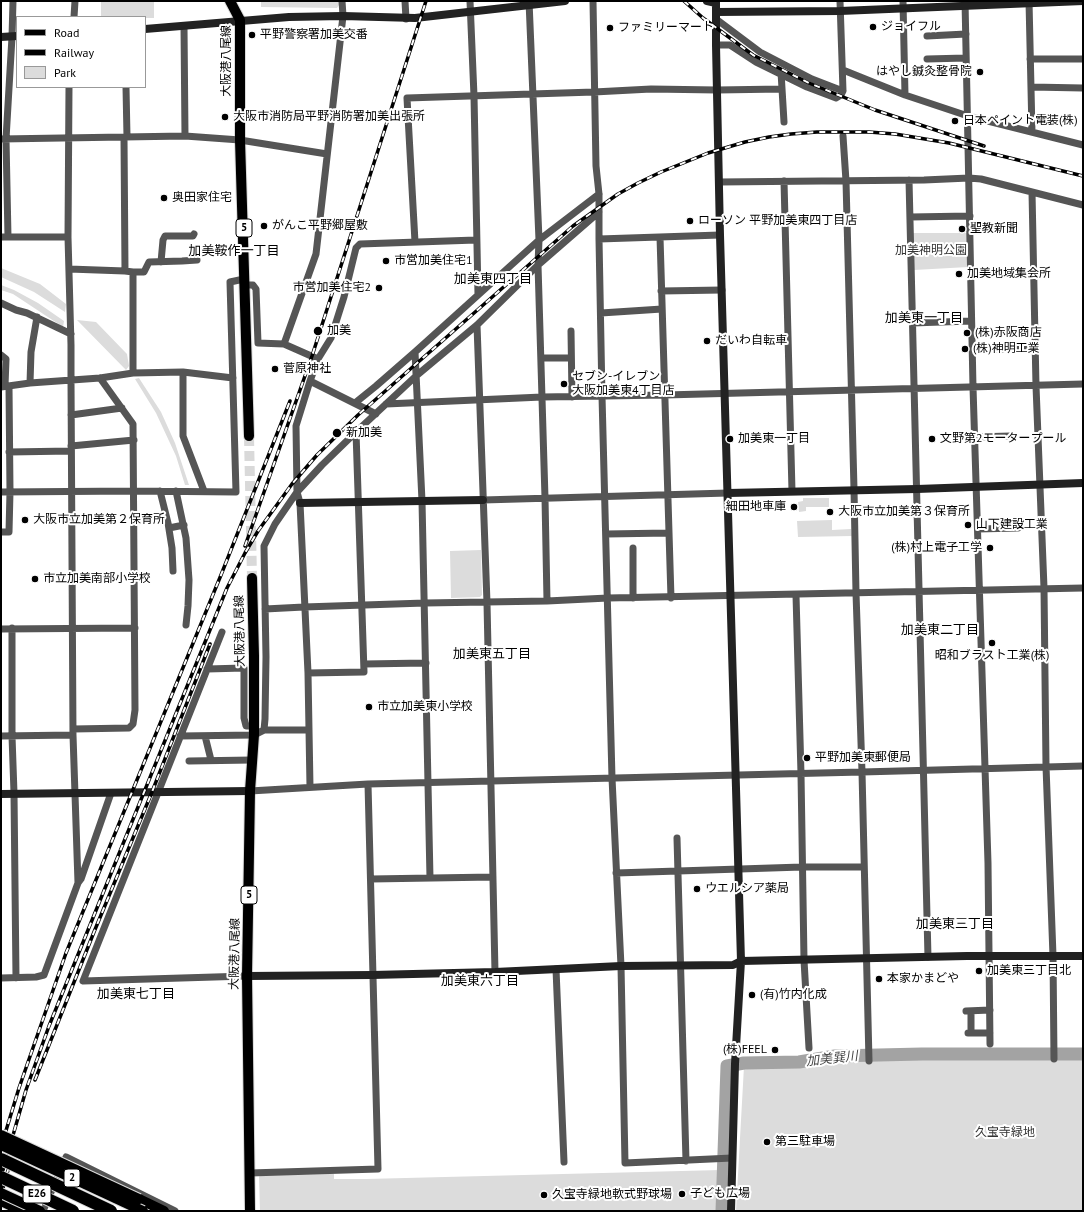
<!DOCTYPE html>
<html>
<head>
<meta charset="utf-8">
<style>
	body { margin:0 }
	#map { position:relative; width:1084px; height:1212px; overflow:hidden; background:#fff; font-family:"PT Sans",sans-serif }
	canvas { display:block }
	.frame { position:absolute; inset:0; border:2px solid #000; pointer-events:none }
	.legend { position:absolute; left:16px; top:16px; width:130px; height:72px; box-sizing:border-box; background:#fff; border:1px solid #999; margin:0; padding:5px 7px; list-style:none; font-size:12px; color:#000 }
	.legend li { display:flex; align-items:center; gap:8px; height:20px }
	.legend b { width:20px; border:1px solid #999 }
</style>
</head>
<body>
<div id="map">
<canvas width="1084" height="1212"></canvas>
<div class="frame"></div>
<ul class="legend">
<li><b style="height:5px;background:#000"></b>Road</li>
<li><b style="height:5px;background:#000"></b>Railway</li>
<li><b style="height:11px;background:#dcdcdc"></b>Park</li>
</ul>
</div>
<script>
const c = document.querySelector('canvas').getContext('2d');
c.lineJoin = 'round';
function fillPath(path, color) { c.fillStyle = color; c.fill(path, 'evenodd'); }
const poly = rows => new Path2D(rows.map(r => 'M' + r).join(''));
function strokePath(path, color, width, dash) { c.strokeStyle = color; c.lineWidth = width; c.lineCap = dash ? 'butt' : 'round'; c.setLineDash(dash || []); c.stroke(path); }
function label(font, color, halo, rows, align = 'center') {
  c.font = font + ' "PT Sans","Noto Sans JP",sans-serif'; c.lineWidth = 4; c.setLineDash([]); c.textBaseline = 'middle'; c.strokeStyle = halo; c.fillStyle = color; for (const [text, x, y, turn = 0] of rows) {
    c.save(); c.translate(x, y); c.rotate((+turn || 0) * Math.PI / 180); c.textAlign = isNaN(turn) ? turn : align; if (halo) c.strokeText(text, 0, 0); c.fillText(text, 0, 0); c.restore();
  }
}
const green = poly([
	[101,1,154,1,154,18,145,18,145,17,101,17],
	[261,1,339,1,339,5,337,8,261,7],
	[912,233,968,233,968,267,914,270],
	[1,268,40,284,66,304,65,312,34,292,1,277],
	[1,285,14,290,38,303,64,321,63,327,13,294,1,290],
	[77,320,96,322,127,354,129,366,126,370],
	[139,378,161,412,175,443,189,485,185,485,176,456,156,413,135,379],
	[803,498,829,498,829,507,806,507,806,511,799,512,798,502,803,501],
	[832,520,832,530,851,529,852,536,798,537,797,521],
	[481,550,482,595,480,597,451,598,450,551],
	[1083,1054,1083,1211,736,1211,744,1066,798,1065,835,1059,936,1056],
	[721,1170,720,1211,260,1211,259,1177,260,1175,334,1174,334,1179,366,1179]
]);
const river = poly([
	[722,1211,727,1066,744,1063,799,1062,835,1056,922,1054,1083,1054]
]);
const primaryTunnel = poly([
	[249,436,252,578]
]);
const street = poly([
	[405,1,406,19],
	[470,1,474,96,478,295],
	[529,1,539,240,538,265,545,498,547,601],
	[593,1,596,166,599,194,599,239,602,396,612,778,621,966,625,1163,732,1158],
	[903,1,905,95],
	[965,1,973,387,988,863,990,1044],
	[1029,1,1032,132],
	[74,17,75,1],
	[716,19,760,52,812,79,843,91],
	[184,26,185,136],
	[927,36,966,34],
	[716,45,730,45,756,62,807,87,836,98,841,95,843,91,840,1],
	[927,59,966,58],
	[1030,59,1083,59],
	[843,70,905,95,968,116,1083,145],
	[781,72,784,122],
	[69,87,68,237,71,345,71,380,73,735,78,883],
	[126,87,127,137],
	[1031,87,1083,88],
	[843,136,846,181,854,489,856,593,862,772,869,1061],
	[124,137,125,271],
	[1,139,185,136,240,140,327,154],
	[909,180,928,957],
	[784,181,792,491],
	[719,182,924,180,969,178,981,179,1083,205],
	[1032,192,1036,386,1044,588,1046,766,1053,956,1054,1059],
	[910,217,970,216],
	[1,237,68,237],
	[8,237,6,139,12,37,13,1],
	[660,237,671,598],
	[599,239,720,235],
	[415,242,407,98,594,92,651,89,717,90,782,89],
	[161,262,163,240,165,236,193,236,194,234],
	[69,269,125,271,133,272,144,272,149,262,182,261,197,260],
	[245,285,253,285,256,289,258,343,284,344,318,359],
	[661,291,722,290],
	[1,303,16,310,27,313,71,334],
	[601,313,662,309],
	[912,323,971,321],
	[477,325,487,603,495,972],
	[571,331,572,397],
	[284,344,316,254,343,16,342,1],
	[972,350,1035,348],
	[415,352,422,501,430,878],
	[1,355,6,359,5,386],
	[541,358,571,358],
	[183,372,183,436,204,491],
	[133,373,133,272],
	[30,383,31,352,37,317],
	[1,387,30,383,100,378,133,373,183,372,233,378],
	[355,403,376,386,415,352,539,240,599,194],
	[386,404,542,397,665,395,1083,384],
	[376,414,310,381,318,359,331,338,344,297,356,248,360,244,476,240],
	[71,415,122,408],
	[974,437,1011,436],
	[71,446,134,440],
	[9,452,71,451],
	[160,491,168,523,172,548,173,571],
	[176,491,186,538,189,580,188,606,186,625],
	[1,492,134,491,236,492,230,282,244,279],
	[483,500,728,493],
	[169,528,184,525],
	[978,529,1018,528],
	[1,532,9,532,10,492,9,386],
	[606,534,669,533],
	[796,595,801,774,804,960,809,1048],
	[633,598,633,548],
	[265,609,304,607,425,603,547,601,608,598,1083,588],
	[12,628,12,736,14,793,16,978],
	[1,629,135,628],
	[222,632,83,981,247,976],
	[364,664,426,663],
	[207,669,244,668,244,718,246,726,254,726],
	[308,673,364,672,356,432],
	[73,729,129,728,133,724,135,710,133,424,100,378],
	[264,730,265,719,266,657,264,546,275,524,297,492,322,465,356,432,416,376,477,325,538,265,599,212],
	[1,736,73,735],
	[180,736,254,735,264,730,308,730],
	[205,736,211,760],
	[189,761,252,760],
	[310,787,308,673,300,503,297,492,296,426,310,381],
	[250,791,368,784,862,772,1083,766],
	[677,838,686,1161],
	[616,873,802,867,864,867],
	[371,879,493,877],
	[556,969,564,1162],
	[1,978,36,977,44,975,78,883,81,879,111,793],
	[966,1011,990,1010],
	[971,1011,971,1033],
	[968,1033,990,1033],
	[250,1173,378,1169,368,784],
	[43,1211,66,1157,175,1211]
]);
const secondary = poly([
	[707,1,716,3],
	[716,1,716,45,720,235,741,961,735,1064,731,1211],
	[716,12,840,11,1083,1],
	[145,29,289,17,343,16,415,18,565,1],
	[1,37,17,36],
	[728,493,917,489,1083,483],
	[300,503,483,500],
	[1,794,250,791],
	[247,976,372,975,495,972,621,966,733,965,741,961,967,956,1083,956]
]);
const primary = poly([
	[230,1,240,20,240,140,249,436],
	[139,1199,164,1211],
	[1,1201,22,1211],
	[250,1211,247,976,250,791,254,735,254,656,252,578]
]);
const rail = poly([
	[684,1,703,18,753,55,809,83,875,110,984,146],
	[245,546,312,356,426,1],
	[35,1080,94,932,152,792,210,644],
	[1,1147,19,1088,66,953,221,575,290,401],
	[1,1177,26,1090,49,1026,227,588,245,553,258,531,292,484,317,455,358,415,573,226,618,194,638,183,661,172,708,153,745,142,769,137,791,134,817,132,869,132,895,134,949,143,1083,176],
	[1,1196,8,1170]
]);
const primaryBridge = poly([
	[1,1135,139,1199],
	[1,1145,143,1211],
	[1,1193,40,1211]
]);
const highwayBridge = poly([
	[1,1159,111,1211],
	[1,1177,73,1211]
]);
const markers = [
	[873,27,4,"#000"],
	[610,28,4,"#000"],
	[252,35,4,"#000"],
	[980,72,4,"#000"],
	[225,117,4,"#000"],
	[955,121,4,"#000"],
	[164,198,4,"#000"],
	[690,221,4,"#000"],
	[264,226,4,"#000"],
	[962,229,4,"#000"],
	[386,261,4,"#000"],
	[959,274,4,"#000"],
	[379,288,4,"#000"],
	[318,331,5,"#000"],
	[967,333,4,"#000"],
	[707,341,4,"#000"],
	[965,349,4,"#000"],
	[275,369,4,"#000"],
	[564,384,4,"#000"],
	[337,433,5,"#000"],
	[730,439,4,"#000"],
	[932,439,4,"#000"],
	[794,507,4,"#000"],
	[830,512,4,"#000"],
	[25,520,4,"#000"],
	[968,525,4,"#000"],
	[990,548,4,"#000"],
	[35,579,4,"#000"],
	[992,643,4,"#000"],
	[369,707,4,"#000"],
	[807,758,4,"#000"],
	[697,889,4,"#000"],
	[979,971,4,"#000"],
	[879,979,4,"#000"],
	[752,995,4,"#000"],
	[775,1050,4,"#000"],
	[767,1142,4,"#000"],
	[682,1194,4,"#000"],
	[544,1195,4,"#000"]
];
const shields = [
	[244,228,16],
	[249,895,16],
	[72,1178,16],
	[37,1194,28]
];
const shieldNames = [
	["5",244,228],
	["5",249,895],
	["2",72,1178],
	["E26",37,1194]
];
const poiNames = [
	["ジョイフル",881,27],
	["ファミリーマート",618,28],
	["平野警察署加美交番",260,35],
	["はやし鍼灸整骨院",972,72,"right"],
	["大阪市消防局平野消防署加美出張所",233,117],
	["日本ペイント電装(株)",963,121],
	["奥田家住宅",172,198],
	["ローソン 平野加美東四丁目店",698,221],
	["がんこ平野郷屋敷",272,226],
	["聖教新聞",970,229],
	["市営加美住宅1",394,261],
	["加美地域集会所",967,274],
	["市営加美住宅2",371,288,"right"],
	["加美",327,331],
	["(株)赤阪商店",975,333],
	["だいわ自転車",715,341],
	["(株)神明工業",973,349],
	["菅原神社",283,369],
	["セブン-イレブン",572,377],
	["大阪加美東4丁目店",572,391],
	["新加美",346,433],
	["加美東一丁目",738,439],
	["文野第2モータープール",940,439],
	["細田地車庫",786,507,"right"],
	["大阪市立加美第３保育所",838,512],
	["大阪市立加美第２保育所",33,520],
	["山下建設工業",976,525],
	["(株)村上電子工学",982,548,"right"],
	["市立加美南部小学校",43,579],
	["昭和ブラスト工業(株)",992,656,"center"],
	["市立加美東小学校",377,707],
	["平野加美東郵便局",815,758],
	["ウエルシア薬局",705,889],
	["加美東三丁目北",987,971],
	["本家かまどや",887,979],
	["(有)竹内化成",760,995],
	["(株)FEEL",767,1050,"right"],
	["第三駐車場",775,1142],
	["子ども広場",690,1194],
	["久宝寺緑地軟式野球場",552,1195]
];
const streetNames = [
	["大阪港八尾線",227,61,-90],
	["大阪港八尾線",240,631,-91],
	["大阪港八尾線",235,954,-89]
];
const parkNames = [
	["加美神明公園",931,251],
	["久宝寺緑地",1005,1133]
];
const neighbourhoodNames = [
	["加美鞍作一丁目",234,251],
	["加美東四丁目",493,279],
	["加美東一丁目",924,318],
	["加美東二丁目",940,630],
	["加美東五丁目",492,654],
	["加美東三丁目",955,924],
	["加美東六丁目",480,981],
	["加美東七丁目",136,994]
];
const waterNames = [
	["加美巽川",832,1059,-6]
];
fillPath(green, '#dcdcdc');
strokePath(river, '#a3a3a3', 13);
strokePath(primaryTunnel, '#d9d9d9', 10, [10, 5]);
strokePath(primary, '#dbdbdb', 12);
strokePath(street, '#555', 7);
strokePath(secondary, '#222', 8);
strokePath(primary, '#000', 10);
strokePath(rail, '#000', 3.5);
strokePath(rail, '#fff', 2, [6]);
strokePath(primaryBridge, '#dbdbdb', 12, []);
strokePath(highwayBridge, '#dbdbdb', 14, []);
strokePath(primaryBridge, '#000', 10);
strokePath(highwayBridge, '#000', 12);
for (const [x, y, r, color] of markers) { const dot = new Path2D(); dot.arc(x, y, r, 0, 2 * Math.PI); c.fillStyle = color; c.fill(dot); strokePath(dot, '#fff', 1.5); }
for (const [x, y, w] of shields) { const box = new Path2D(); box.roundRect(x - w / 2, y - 9, w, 18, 3); c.fillStyle = '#fff'; c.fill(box); strokePath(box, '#000', 1); }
label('bold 11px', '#000', null, shieldNames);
label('12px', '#000', '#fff', poiNames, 'left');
label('12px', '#000', '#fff', streetNames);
label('12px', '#333', '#fff', parkNames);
label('13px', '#000', '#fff', neighbourhoodNames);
label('italic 13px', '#444', '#fff', waterNames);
</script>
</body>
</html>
